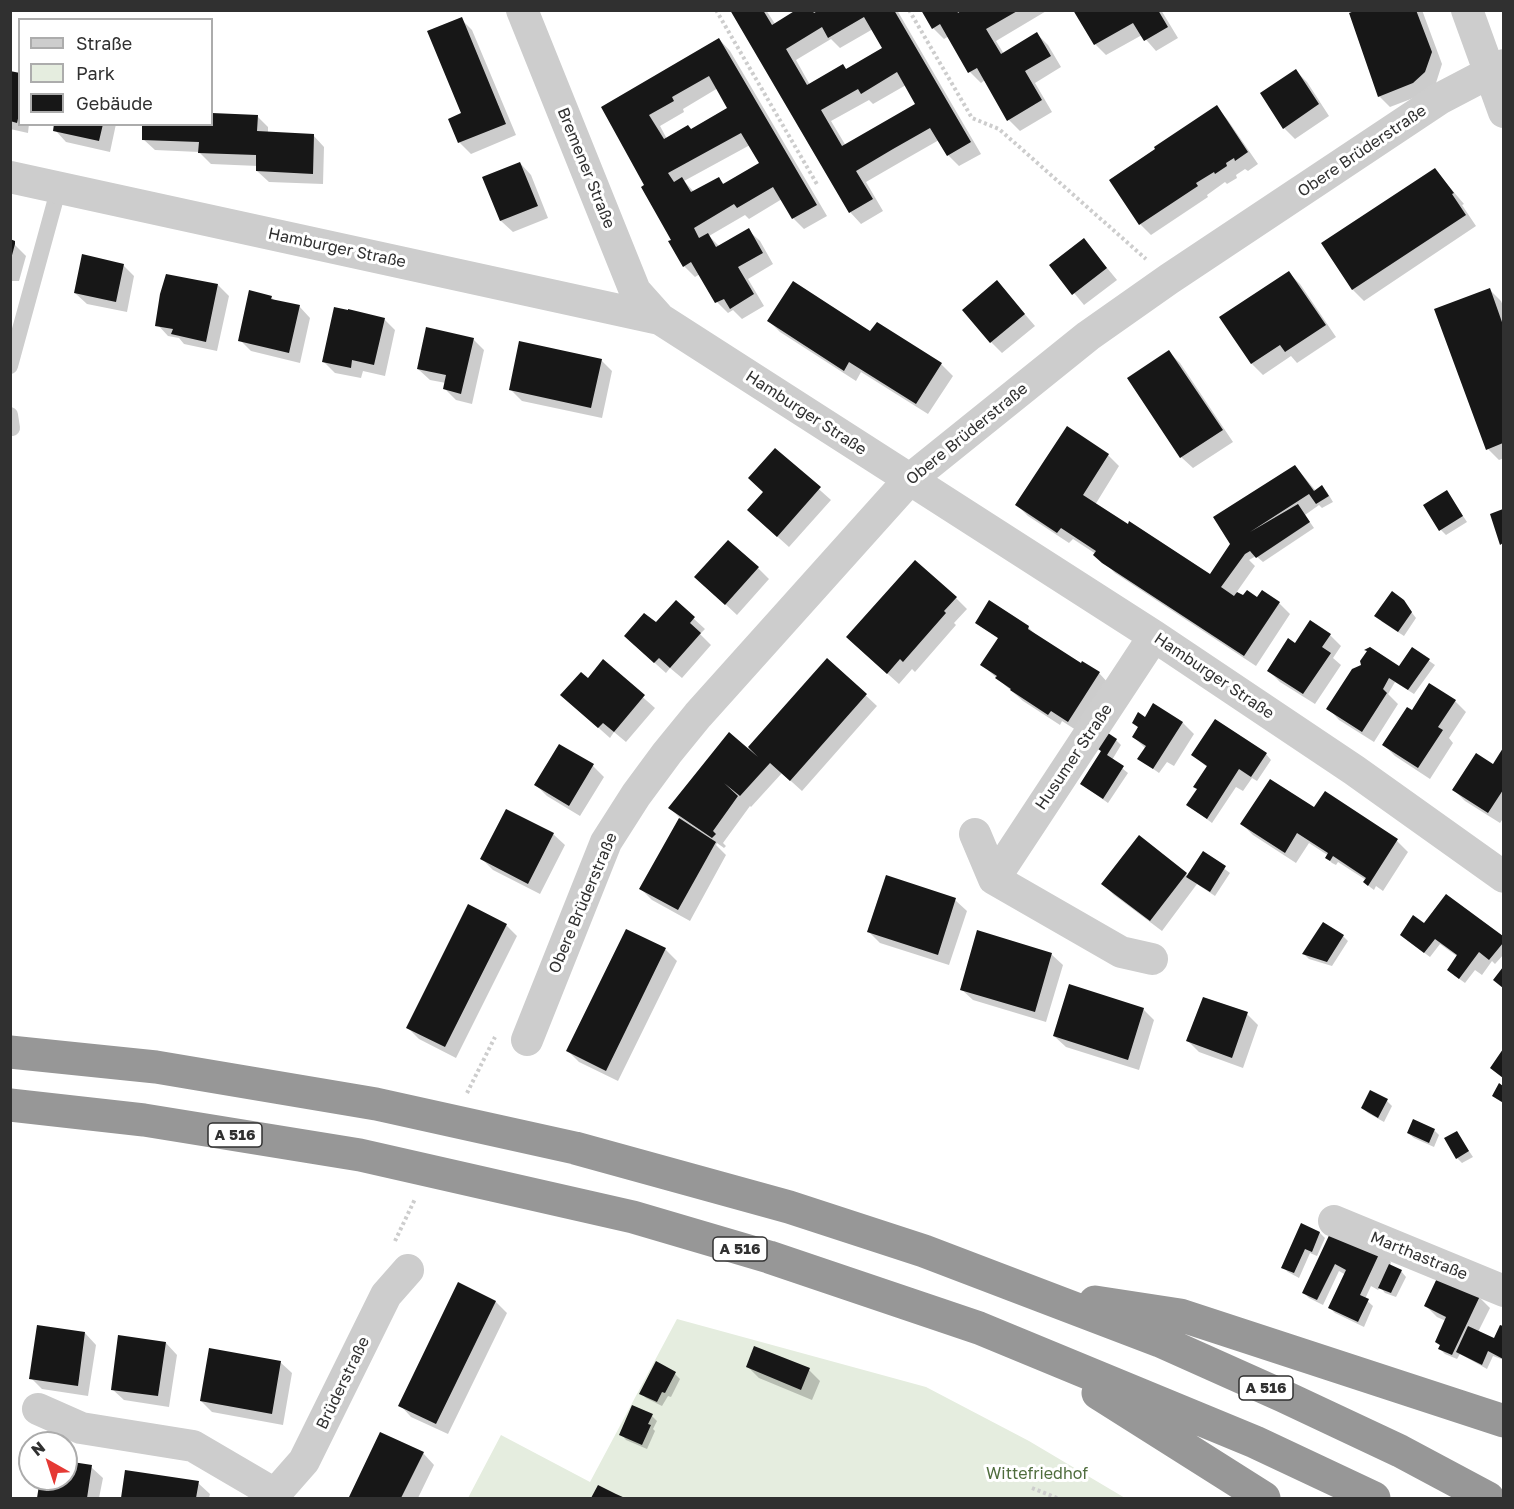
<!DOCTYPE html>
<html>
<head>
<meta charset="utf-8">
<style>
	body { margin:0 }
	#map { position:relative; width:1514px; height:1509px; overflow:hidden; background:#fff; font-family:"Golos Text",sans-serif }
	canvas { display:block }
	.frame { position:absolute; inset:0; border:12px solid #303030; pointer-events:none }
	.legend { position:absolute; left:18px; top:18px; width:195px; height:108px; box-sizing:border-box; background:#fff; border:2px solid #acacac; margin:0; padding:8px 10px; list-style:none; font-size:18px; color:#303030 }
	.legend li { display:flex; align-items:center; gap:12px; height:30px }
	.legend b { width:30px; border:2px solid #acacac }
	.north { position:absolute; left:18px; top:1431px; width:60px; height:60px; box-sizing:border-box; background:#fff; border:2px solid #acacac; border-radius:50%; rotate:321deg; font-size:16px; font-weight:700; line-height:24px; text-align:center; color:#303030 }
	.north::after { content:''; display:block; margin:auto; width:21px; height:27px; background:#e53a35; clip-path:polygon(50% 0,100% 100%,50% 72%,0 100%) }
</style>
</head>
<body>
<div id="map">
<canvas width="1514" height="1509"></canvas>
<div class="frame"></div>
<ul class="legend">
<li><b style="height:8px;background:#cdcdcd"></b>Straße</li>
<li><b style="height:16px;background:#e5eddf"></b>Park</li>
<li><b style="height:16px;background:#171717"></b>Gebäude</li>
</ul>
<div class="north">N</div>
</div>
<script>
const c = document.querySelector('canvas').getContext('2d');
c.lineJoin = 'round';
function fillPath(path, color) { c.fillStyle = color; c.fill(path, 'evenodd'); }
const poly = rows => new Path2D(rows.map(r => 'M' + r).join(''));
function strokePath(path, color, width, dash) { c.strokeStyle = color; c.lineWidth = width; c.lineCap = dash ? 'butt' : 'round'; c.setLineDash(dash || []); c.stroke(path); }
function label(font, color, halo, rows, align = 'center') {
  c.font = font + ' "Golos Text",sans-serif'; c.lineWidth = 6; c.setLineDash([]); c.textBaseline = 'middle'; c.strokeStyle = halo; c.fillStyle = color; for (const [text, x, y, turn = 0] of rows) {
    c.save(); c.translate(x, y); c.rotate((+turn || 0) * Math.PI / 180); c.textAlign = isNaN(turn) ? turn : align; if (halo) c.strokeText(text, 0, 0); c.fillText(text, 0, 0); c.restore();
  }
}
const green = poly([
	[677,1319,926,1387,1029,1441,1125,1498,468,1498,501,1435,590,1482]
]);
const shadow = poly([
	[732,10,766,10,775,24,798,10,813,10,816,14,821,10,897,10,981,154,959,166,948,155,939,140,904,160,866,182,883,211,861,224,850,212],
	[873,29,884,49,847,70,843,66,810,85,796,60,831,39,840,48],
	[906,85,917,104,846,146,831,121,869,100,873,104],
	[923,10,960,10,961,13,965,10,1048,10,996,41,1004,54,1037,34,1048,45,1061,67,1035,83,1052,112,1020,131,1009,120,985,80,981,83,970,72,949,36,944,39,933,28],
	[1077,10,1161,10,1178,38,1156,51,1142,35,1106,55,1095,44],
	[1361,10,1422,10,1442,64,1436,83,1424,94,1390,107,1379,96],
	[461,19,472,30,516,135,471,154,460,143,450,120,463,114],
	[719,39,730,51,827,216,804,229,793,218,782,199,749,219,745,215,709,236,719,246,748,230,760,241,773,264,748,279,764,306,742,319,733,310,728,313,717,302,700,274,695,277,684,266,646,185,603,107],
	[718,88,729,108,691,130,667,139,660,126,684,112,683,109],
	[750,145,761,163,725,185,718,178,694,192,684,181],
	[1296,71,1307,82,1329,116,1295,139,1284,128],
	[10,72,20,74,20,124,29,124,28,133,10,129],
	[1216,107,1227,119,1258,164,1248,171,1245,169,1236,175,1237,178,1227,184,1225,182,1207,195,1208,197,1151,235,1140,224],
	[212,115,257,116,268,127,268,133,313,135,324,147,323,184,269,182,257,171,258,166,211,164,199,152,155,150,143,139,212,124],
	[56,124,116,124,110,152,66,142,55,130],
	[520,163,531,175,548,218,513,232,501,221,484,178],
	[1435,170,1464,204,1462,205,1476,226,1364,301,1353,290,1323,244],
	[10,240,26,256,19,281,10,281],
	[1084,240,1117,280,1084,305,1051,265],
	[123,265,134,276,127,312,87,304,75,293],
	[1289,273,1300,284,1336,337,1297,363,1291,356,1263,375,1252,364,1222,318],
	[997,282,1035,326,1002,353,991,342],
	[218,285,229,296,217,351,184,344,179,338,168,336,157,324],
	[1490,290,1501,301,1504,308,1504,458,1499,460,1488,449],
	[271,297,275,301,299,306,310,318,300,363,251,351,240,340],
	[384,319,395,330,385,376,363,371,361,378,335,373,323,361],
	[769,321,871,333,878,324,941,364,953,376,928,414,861,372,856,381,780,332],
	[473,339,484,350,472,404,456,400,445,389,446,383,430,380,418,369],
	[1169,352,1180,363,1233,442,1193,468,1181,457,1129,379],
	[601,360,612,371,602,418,522,401,511,390],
	[775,450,831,500,789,547,760,521],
	[1108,455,1119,466,1095,505,1210,576,1295,466,1316,491,1322,487,1327,492,1333,502,1322,508,1319,505,1305,515,1314,528,1263,562,1256,556,1249,560,1255,566,1236,593,1243,597,1279,603,1290,614,1256,666,1115,573,1096,554,1073,539,1069,543,1028,516,1017,505],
	[1447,492,1467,522,1446,535,1441,530],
	[1504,511,1504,546,1491,515],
	[758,568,769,579,737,615,708,588],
	[956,598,967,609,954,623,956,625,915,672,912,669,899,684,859,648],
	[1403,601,1416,618,1404,636,1381,621],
	[693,618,705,629,700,634,711,645,682,678,670,668,666,673,637,647,656,624],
	[977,622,1028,627,1038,637,1082,665,1099,673,1110,685,1079,732,1062,721,1060,725,1023,701,982,665,999,639],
	[1330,635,1341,646,1333,658,1341,665,1315,704,1280,682,1269,671,1295,645],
	[1412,649,1435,665,1414,694,1395,682,1388,694,1398,704,1374,742,1339,720,1328,708,1363,667,1368,652,1366,650,1399,668],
	[828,660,877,706,802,791,782,773,751,807,750,806,723,843,726,846,724,848,717,843,716,845,726,855,690,921,652,900,641,889,680,818,670,808,747,750],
	[603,662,655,708,626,742,614,732,610,738,574,706,588,680],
	[1455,701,1466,712,1449,738,1453,743,1430,779,1395,756,1384,745],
	[1154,705,1183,723,1194,734,1174,766,1167,762,1159,773,1139,759,1146,749,1134,737,1139,728,1134,723,1145,719],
	[1116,740,1121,745,1112,760,1128,773,1108,803,1081,784,1102,752,1097,747],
	[560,746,593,766,604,777,580,816,547,796,536,785],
	[1504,751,1504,817,1500,823,1465,801,1454,790,1493,766],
	[1266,754,1271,760,1257,781,1252,778,1243,791,1236,787,1212,823,1188,805,1198,790,1208,768,1193,755],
	[1325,793,1397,841,1408,852,1383,891,1376,886,1374,890,1370,887,1365,882,1366,880,1338,862,1336,865,1332,863,1327,858,1329,856,1309,843,1296,863,1253,835,1242,824,1314,809],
	[507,811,553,834,565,845,540,894,493,870,482,859],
	[1203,853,1230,873,1215,896,1197,884,1162,931,1114,895,1103,884,1186,874,1188,876],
	[1447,896,1504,938,1504,954,1495,964,1492,961,1482,975,1475,970,1465,983,1454,975,1458,957,1440,944,1430,957,1407,940,1425,925],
	[955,900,967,911,949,965,880,943,869,932],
	[506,925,517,936,456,1058,419,1039,408,1028],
	[627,931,666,950,677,961,618,1081,579,1062,568,1051],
	[1343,936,1348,941,1332,966,1309,959,1304,954],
	[1051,954,1063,965,1046,1022,973,1000,961,989],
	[1143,1009,1154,1020,1139,1070,1066,1047,1054,1036],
	[1247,1014,1258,1025,1243,1068,1199,1052,1188,1041],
	[1500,1085,1504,1088,1504,1104,1493,1096],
	[1387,1101,1392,1106,1384,1122,1368,1113,1362,1108],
	[1434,1130,1439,1135,1434,1147,1414,1138,1408,1133],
	[1457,1133,1473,1157,1462,1163,1457,1158],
	[1301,1225,1320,1233,1325,1238,1317,1256,1310,1253,1299,1278,1288,1272,1283,1267],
	[1334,1229,1380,1251,1391,1262,1390,1266,1401,1271,1406,1277,1396,1297,1385,1293,1380,1287,1378,1290,1371,1286,1365,1299,1373,1306,1364,1327,1335,1313,1330,1308,1346,1275,1339,1271,1323,1305,1309,1298,1304,1293],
	[459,1284,496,1302,507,1313,448,1434,411,1417,400,1405],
	[1479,1297,1490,1308,1478,1332,1495,1340,1501,1327,1504,1328,1504,1360,1493,1356,1487,1369,1460,1354,1457,1359,1445,1354,1440,1349,1441,1346,1436,1342,1446,1321,1437,1317,1426,1306],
	[85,1333,96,1345,88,1396,42,1389,31,1378],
	[166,1343,177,1355,169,1407,124,1400,112,1389],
	[280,1362,292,1373,283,1425,212,1412,201,1401],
	[656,1363,675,1374,680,1379,671,1397,668,1396,662,1406,646,1398,641,1393],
	[748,1367,809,1370,820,1381,812,1400,759,1378],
	[652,1416,657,1421,653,1429,655,1431,647,1449,626,1440,621,1434],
	[423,1453,434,1465,418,1498,353,1498,351,1497],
	[66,1462,91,1467,103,1478,99,1498,39,1498,42,1479,66,1479],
	[126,1472,198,1483,210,1494,209,1498,122,1498]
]);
const building = poly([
	[730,10,763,10,772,25,796,10,812,10,814,13,819,10,894,10,971,142,947,156,930,128,893,149,856,171,873,199,849,213],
	[864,17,882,48,846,69,843,64,807,85,786,49,822,27,828,38],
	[897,72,915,104,842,146,821,110,858,89,861,94],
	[921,10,957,10,958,13,962,10,1019,10,986,29,1001,54,1037,32,1051,56,1025,71,1042,100,1007,121,977,68,968,73,940,24,932,29],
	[1073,10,1158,10,1168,27,1144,41,1133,23,1094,45],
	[1357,10,1416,10,1432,52,1425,72,1413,83,1378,97,1349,13],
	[462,17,506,124,458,143,448,119,461,113,427,31],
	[719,38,817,205,792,219,773,187,737,208,734,204,694,228,699,238,708,233,716,247,749,228,763,253,738,267,754,294,730,309,724,299,715,303,691,262,683,267,668,241,671,240,641,187,644,185,601,107],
	[709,76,727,108,691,129,688,125,664,139,649,115,674,101,672,97],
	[741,133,759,163,723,184,719,177,691,192,682,177,674,182,668,173],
	[1296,69,1319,104,1283,129,1260,93],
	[10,71,20,73,20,110,17,123,10,121],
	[1217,105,1248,152,1235,161,1234,158,1226,163,1227,166,1215,174,1214,172,1196,183,1198,186,1139,225,1109,180,1155,149,1154,147],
	[212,113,258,115,257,131,314,134,313,174,256,171,256,155,198,153,199,142,142,140,142,124,212,124],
	[54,124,103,124,99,141,53,131],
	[520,162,538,206,500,221,482,177],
	[1435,168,1454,193,1452,194,1466,215,1352,290,1321,243],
	[1084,238,1107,268,1072,295,1049,265],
	[10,239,15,241,15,244,11,259],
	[82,254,124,264,116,302,74,293],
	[1289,271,1326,325,1285,352,1280,345,1251,364,1219,317],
	[166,274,218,284,206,342,171,334,173,329,155,326,160,294],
	[997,280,1025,314,990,343,962,310],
	[793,281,870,331,877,322,942,363,916,404,849,362,844,371,767,321],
	[1490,288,1503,325,1503,443,1486,450,1434,309],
	[249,290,272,296,271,299,300,305,289,353,238,341],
	[334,307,348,310,348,309,385,318,374,365,352,360,351,368,322,362],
	[426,327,474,338,461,394,443,389,446,375,417,369],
	[519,341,602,359,591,408,509,390],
	[1169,350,1223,430,1180,458,1127,378],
	[1067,426,1109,454,1083,495,1128,524,1129,521,1210,574,1230,544,1213,517,1295,465,1314,491,1322,485,1329,496,1316,504,1309,494,1250,532,1298,504,1310,522,1256,558,1250,551,1245,554,1221,587,1234,596,1237,592,1243,595,1247,590,1257,597,1262,590,1280,602,1244,656,1102,563,1093,555,1096,551,1061,528,1057,533,1015,505],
	[775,448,821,487,777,537,747,510,763,492,748,478],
	[1447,490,1463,516,1439,531,1423,505],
	[1503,509,1503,543,1500,545,1490,514],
	[728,540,759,567,725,605,694,577],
	[915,560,957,597,944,611,946,613,903,662,900,659,887,674,846,637],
	[1392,591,1404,600,1412,612,1398,632,1374,616],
	[676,600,695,617,690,623,701,633,670,668,659,658,654,663,624,636,644,613,656,622],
	[989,600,1029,626,1028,629,1081,663,1082,661,1100,672,1068,722,1051,711,1048,715,1010,690,1011,689,995,678,997,676,980,665,998,638,975,623],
	[1310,620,1331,634,1322,647,1331,653,1303,694,1267,671,1288,638,1295,643],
	[1370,647,1399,666,1412,647,1430,659,1408,690,1389,678,1383,689,1387,693,1362,732,1326,709,1352,669,1361,665,1360,661,1367,651,1364,650],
	[827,658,867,694,790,781,770,763,740,796,724,783,738,796,713,831,716,834,712,838,668,808,729,732,758,757,748,747],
	[603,659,645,695,614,732,603,723,598,728,560,695,581,672,588,678],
	[1429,683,1456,700,1438,727,1443,730,1418,768,1382,745,1407,707,1412,710],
	[1153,703,1183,722,1153,769,1137,759,1146,746,1132,737,1138,727,1132,723,1138,712,1145,717],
	[1215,719,1267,753,1251,777,1239,769,1207,819,1186,805,1197,789,1193,787,1207,766,1191,755],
	[1105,731,1117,739,1107,755,1124,766,1103,799,1080,784,1101,751,1095,747],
	[559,744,594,764,569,806,534,785],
	[1503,748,1503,790,1488,813,1452,790,1476,753,1493,764],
	[1270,779,1314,807,1325,791,1398,839,1368,886,1363,882,1366,878,1333,856,1330,861,1325,858,1328,853,1297,833,1285,853,1240,824],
	[506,809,554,833,528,884,480,859],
	[679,818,716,842,678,910,639,889],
	[1139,835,1187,873,1150,921,1101,884],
	[1203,851,1226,866,1210,892,1186,877],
	[886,875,956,898,938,955,867,932],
	[1446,894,1503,936,1503,943,1489,960,1479,952,1459,979,1447,970,1457,955,1435,939,1424,953,1400,935,1413,915,1424,923],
	[468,904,507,924,445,1047,406,1028],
	[1323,922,1344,935,1327,962,1302,954],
	[626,929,666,948,606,1071,566,1051],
	[977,930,1052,953,1035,1012,960,990],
	[1503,967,1503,988,1493,980],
	[1069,984,1144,1008,1128,1060,1053,1036],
	[1203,997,1248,1012,1232,1058,1186,1041],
	[1503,1049,1503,1078,1490,1068],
	[1499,1083,1503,1086,1502,1102,1492,1096],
	[1370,1090,1388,1099,1378,1118,1361,1108],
	[1413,1119,1435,1129,1429,1143,1407,1133],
	[1457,1131,1469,1151,1456,1159,1444,1138],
	[1301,1223,1320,1232,1312,1252,1305,1249,1294,1273,1281,1268],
	[1333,1227,1381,1250,1360,1295,1369,1299,1358,1322,1328,1308,1346,1270,1335,1264,1317,1300,1302,1293],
	[1389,1264,1402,1270,1391,1293,1378,1288],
	[1438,1276,1480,1296,1452,1355,1438,1349,1440,1345,1435,1342,1446,1317,1424,1306],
	[458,1282,496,1301,436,1424,398,1406],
	[37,1325,85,1332,78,1386,29,1379],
	[1500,1325,1503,1326,1503,1359,1488,1351,1482,1365,1456,1352,1468,1326,1494,1338],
	[118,1335,166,1342,158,1396,111,1390],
	[754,1346,810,1368,801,1390,746,1367],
	[209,1348,281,1361,272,1414,200,1401],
	[656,1361,676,1372,665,1393,662,1392,657,1402,639,1394],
	[632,1405,653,1414,648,1424,651,1425,642,1445,619,1435],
	[380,1432,424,1452,401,1498,353,1498,349,1497],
	[66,1461,92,1465,87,1498,37,1498,40,1479,66,1479],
	[125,1470,199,1481,196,1498,121,1498],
	[598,1485,616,1494,625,1498,591,1498]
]);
const path = poly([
	[716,10,818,186],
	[909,10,972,118,999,129,1146,259],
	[467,1093,495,1037],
	[395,1241,415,1199],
	[1032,1488,1057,1498]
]);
const service = poly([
	[10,366,59,187],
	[10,415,12,428]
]);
const minor = poly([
	[522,10,635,291,660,319],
	[1467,10,1504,112],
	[10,177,660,319,1154,636,1354,770,1504,877],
	[975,834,994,879,1121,952,1152,959],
	[994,879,1154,636],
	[527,1040,606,842,636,795,667,753,698,715,909,480,1088,336,1169,279,1441,98,1504,65],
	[1334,1221,1504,1291],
	[38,1409,81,1428,193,1446,275,1494],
	[274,1498,275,1494,304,1461,386,1295,408,1270]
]);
const motorway = poly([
	[10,1052,156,1067,376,1104,575,1148,789,1207,924,1251,1160,1341,1283,1396,1400,1451,1488,1498],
	[10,1105,144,1120,360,1155,633,1217,769,1257,979,1328,1255,1442,1374,1498],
	[1095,1302,1180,1315,1504,1421],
	[1098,1393,1264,1498]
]);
const shields = [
	[235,1135,54],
	[740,1249,54],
	[1266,1388,54]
];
const shieldNames = [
	["A 516",235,1135],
	["A 516",740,1249],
	["A 516",1266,1388]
];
const streetNames = [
	["Obere Brüderstraße",1362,151,-34],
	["Bremener Straße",586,168,68],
	["Hamburger Straße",337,248,12],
	["Hamburger Straße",806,413,33],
	["Obere Brüderstraße",967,434,-39],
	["Hamburger Straße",1214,676,34],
	["Husumer Straße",1074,757,-56],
	["Obere Brüderstraße",583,903,-67],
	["Marthastraße",1419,1256,22],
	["Brüderstraße",343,1383,-64]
];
const parkNames = [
	["Wittefriedhof",1037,1474]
];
fillPath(green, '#e5eddf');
fillPath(shadow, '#0003');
fillPath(building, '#171717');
strokePath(path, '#cdcdcd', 4, [3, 3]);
strokePath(service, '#cdcdcd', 16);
strokePath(minor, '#cdcdcd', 32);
strokePath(motorway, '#979797', 33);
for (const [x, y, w] of shields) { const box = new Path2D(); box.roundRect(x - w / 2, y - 12, w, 24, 4.5); c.fillStyle = '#fff'; c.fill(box); strokePath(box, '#303030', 1.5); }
label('bold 15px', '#303030', null, shieldNames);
label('16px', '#303030', '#fff', streetNames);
label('16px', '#4f6d3d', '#fff', parkNames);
</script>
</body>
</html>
